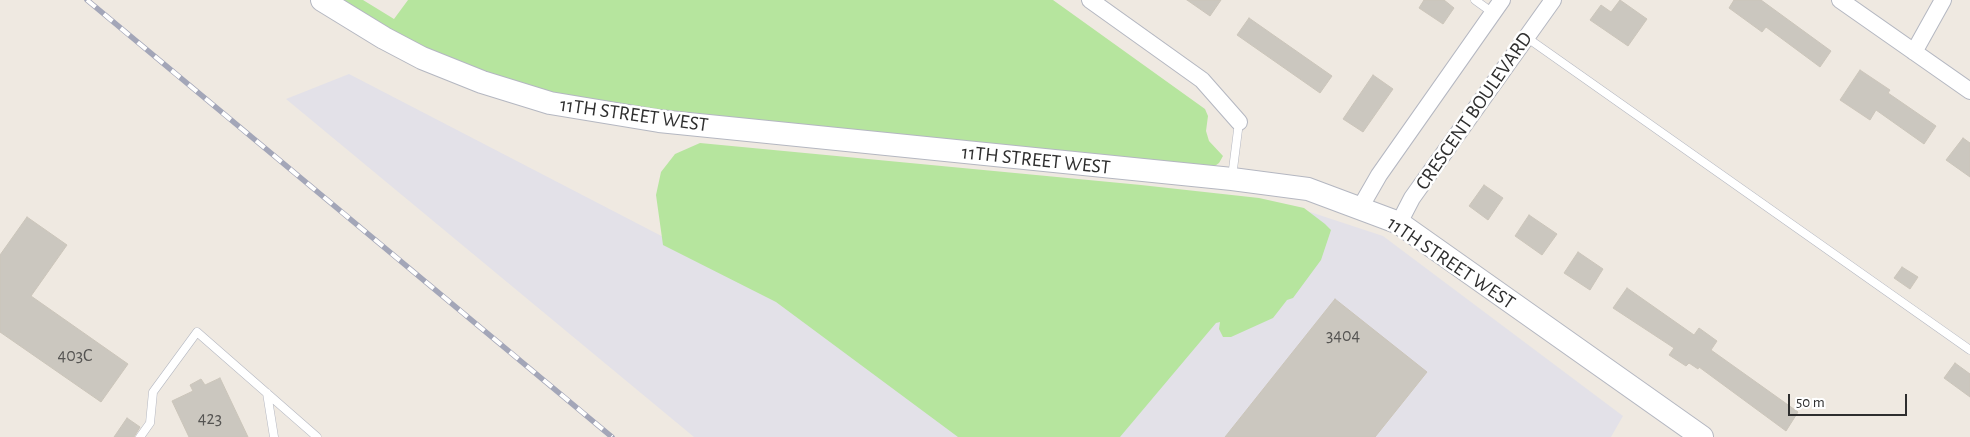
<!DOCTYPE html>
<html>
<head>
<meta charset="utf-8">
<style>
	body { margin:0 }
	#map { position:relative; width:1970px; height:437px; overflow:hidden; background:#efe9e1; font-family:"Alegreya Sans",sans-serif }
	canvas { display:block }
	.scale { position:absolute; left:1788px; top:394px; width:119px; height:22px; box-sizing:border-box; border:2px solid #2e2e2e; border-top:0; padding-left:6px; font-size:15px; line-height:18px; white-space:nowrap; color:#2e2e2e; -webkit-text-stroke:4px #fff; paint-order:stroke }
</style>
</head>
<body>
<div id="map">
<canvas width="1970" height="437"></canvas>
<div class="scale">50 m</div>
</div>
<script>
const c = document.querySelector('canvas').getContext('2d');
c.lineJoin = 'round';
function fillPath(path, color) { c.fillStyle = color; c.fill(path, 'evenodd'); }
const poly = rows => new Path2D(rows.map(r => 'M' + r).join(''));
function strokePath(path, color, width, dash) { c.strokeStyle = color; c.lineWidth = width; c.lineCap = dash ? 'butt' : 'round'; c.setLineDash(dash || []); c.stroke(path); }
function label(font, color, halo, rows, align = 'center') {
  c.font = font + ' "Alegreya Sans",sans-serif'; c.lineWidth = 5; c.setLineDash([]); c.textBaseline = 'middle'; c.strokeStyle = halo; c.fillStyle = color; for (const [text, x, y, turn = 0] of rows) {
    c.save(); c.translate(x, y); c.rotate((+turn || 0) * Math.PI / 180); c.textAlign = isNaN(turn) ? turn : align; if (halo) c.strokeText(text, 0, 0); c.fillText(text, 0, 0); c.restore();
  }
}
const industrial = poly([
	[349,74,781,298,961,437,694,437,286,99],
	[1307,211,1383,236,1623,416,1611,437,1119,437]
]);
const green = poly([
	[338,0,363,0,394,19,408,0,1053,0,1205,109,1208,116,1206,131,1209,141,1223,156,1219,163,1212,168,675,113,579,98,516,84,428,50],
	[700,143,1141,185,1259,198,1304,208,1325,224,1331,230,1321,260,1293,298,1287,300,1273,318,1231,337,1223,337,1219,329,1220,322,1216,323,1120,437,958,437,776,302,663,245,656,195,661,172,675,154]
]);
const building = poly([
	[1187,0,1221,0,1210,16,1187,0],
	[1424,0,1444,0,1454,8,1443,24,1419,8,1424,0],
	[1620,0,1647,19,1628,46,1590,20,1601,5,1611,12,1620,0],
	[1734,0,1761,0,1831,51,1820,67,1766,27,1762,32,1729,8,1734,0],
	[1249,18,1332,76,1320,93,1237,35,1249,18],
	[1860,70,1890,90,1888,93,1936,126,1924,144,1876,110,1870,120,1840,100,1860,70],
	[1373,75,1393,89,1363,132,1343,119,1373,75],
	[1963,138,1970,143,1970,177,1946,160,1963,138],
	[1484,185,1503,198,1488,220,1469,206,1484,185],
	[1529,215,1557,234,1542,255,1515,236,1529,215],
	[27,217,67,245,31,296,128,364,101,402,0,332,0,255,27,217],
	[1578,252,1603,269,1590,290,1564,273,1578,252],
	[1902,267,1918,277,1910,289,1894,278,1902,267],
	[1627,288,1694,335,1699,328,1717,341,1711,350,1798,412,1786,431,1699,367,1698,369,1689,363,1686,366,1669,355,1674,348,1613,308,1627,288],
	[1335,299,1427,372,1375,437,1225,437,1335,299],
	[1955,363,1970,374,1970,397,1944,378,1955,363],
	[220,378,248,437,189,437,172,401,193,391,190,385,201,379,205,385,220,378],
	[127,418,140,427,134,437,114,437,127,418]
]);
const service = poly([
	[1475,0,1493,13],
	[1526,37,1970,350],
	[1232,177,1239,122],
	[267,393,274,437],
	[140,437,150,423,153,392,197,332,317,437]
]);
const minor = poly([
	[1090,0,1202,80,1239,122],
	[1840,0,1970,91],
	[1914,52,1943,0],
	[1360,208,1379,175,1502,0],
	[1399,223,1412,198,1553,0]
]);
const secondary = poly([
	[322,0,384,38,422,58,482,82,550,103,659,121,1232,179,1308,189,1399,223,1702,437]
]);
const rail = poly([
	[87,0,612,437]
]);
const numberNames = [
	["3404",1343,336],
	["403C",75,356],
	["423",210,419]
];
const streetNames = [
	["CRESCENT BOULEVARD",1474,111,-55],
	["11TH STREET WEST",634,115,8],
	["11TH STREET WEST",1036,160,6],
	["11TH STREET WEST",1451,263,34]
];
fillPath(industrial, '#e3e1e8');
fillPath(green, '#b6e59e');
fillPath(building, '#cbc7bf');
strokePath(building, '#cbc5ba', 1);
strokePath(service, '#b4b7c1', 9);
strokePath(minor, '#b4b7c1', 18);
strokePath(secondary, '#b4b7c1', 24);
strokePath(service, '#fff', 8);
strokePath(minor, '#fff', 16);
strokePath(secondary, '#fff', 22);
strokePath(rail, '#a3a6b8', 5.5);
strokePath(rail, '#fff', 4, [11]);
label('18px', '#555452', null, numberNames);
label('20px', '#2e2e2e', '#fff', streetNames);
</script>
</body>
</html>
